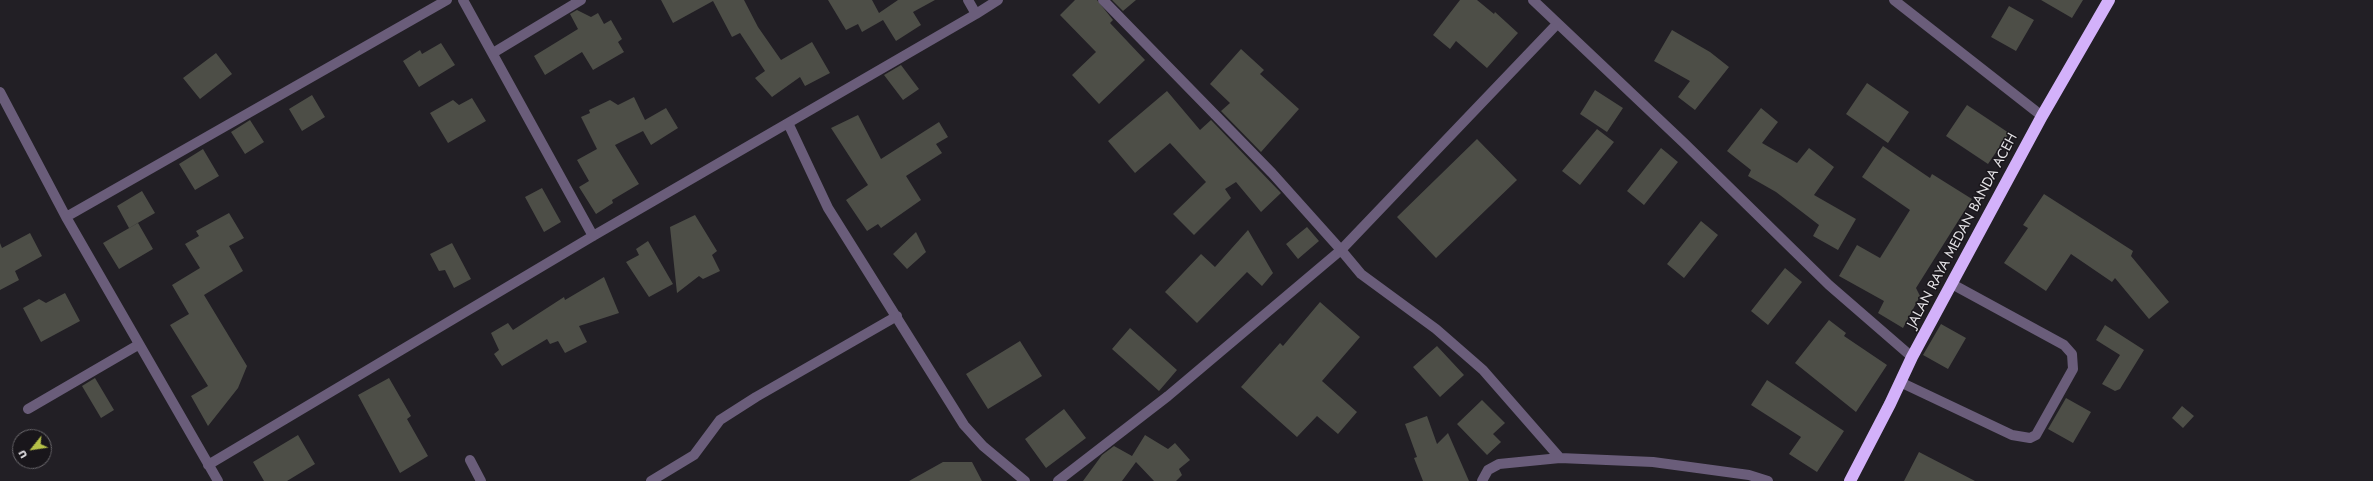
<!DOCTYPE html>
<html>
<head>
<meta charset="utf-8">
<style>
	body { margin:0 }
	#map { position:relative; width:2373px; height:481px; overflow:hidden; background:#221f25; font-family:Jost,sans-serif }
	canvas { display:block }
	.north { position:absolute; left:12px; top:429px; width:40px; height:40px; box-sizing:border-box; background:#19161b; border:1px solid #69676b; border-radius:50%; rotate:240deg; font-size:11px; font-weight:700; line-height:16px; text-align:center; color:#e2e0e4 }
	.north::after { content:''; display:block; margin:auto; width:14px; height:18px; background:#b6c148; clip-path:polygon(50% 0,100% 100%,50% 72%,0 100%) }
</style>
</head>
<body>
<div id="map">
<canvas width="2373" height="481"></canvas>
<div class="north">U</div>
</div>
<script>
const c = document.querySelector('canvas').getContext('2d');
c.lineJoin = 'round';
function fillPath(path, color) { c.fillStyle = color; c.fill(path, 'evenodd'); }
const poly = rows => new Path2D(rows.map(r => 'M' + r).join(''));
function strokePath(path, color, width, dash) { c.strokeStyle = color; c.lineWidth = width; c.lineCap = dash ? 'butt' : 'round'; c.setLineDash(dash || []); c.stroke(path); }
function label(font, color, halo, rows, align = 'center') {
  c.font = font + ' Jost,sans-serif'; c.lineWidth = 3; c.setLineDash([]); c.textBaseline = 'middle'; c.strokeStyle = halo; c.fillStyle = color; for (const [text, x, y, turn = 0] of rows) {
    c.save(); c.translate(x, y); c.rotate((+turn || 0) * Math.PI / 180); c.textAlign = isNaN(turn) ? turn : align; if (halo) c.strokeText(text, 0, 0); c.fillText(text, 0, 0); c.restore();
  }
}
const building = poly([
	[661,0,744,0,758,27,781,60,812,42,830,73,805,86,800,77,772,97,755,78,765,71,740,33,732,37,713,1,673,23],
	[828,0,872,0,879,13,898,0,935,0,913,12,921,25,896,41,883,20,862,32,858,24,846,30],
	[1075,0,1097,0,1113,20,1110,23,1145,60,1099,104,1072,75,1096,52,1060,15],
	[1112,0,1136,0,1123,11],
	[1460,0,1477,0,1494,14,1495,12,1518,33,1487,68,1456,41,1450,49,1433,35],
	[2041,0,2083,0,2072,18],
	[2009,6,2034,20,2016,51,1991,37],
	[577,10,591,17,598,13,604,24,611,20,622,39,618,42,624,52,593,70,582,52,545,75,534,56,578,29,570,14],
	[1672,30,1710,52,1729,67,1695,110,1678,97,1690,81,1654,61],
	[441,43,455,65,419,87,403,61,420,50,422,54],
	[1241,49,1264,70,1260,74,1299,109,1261,152,1221,111,1230,103,1210,84],
	[216,53,232,74,200,99,183,78],
	[901,65,919,89,903,100,884,75],
	[1867,83,1909,112,1888,143,1846,114],
	[1595,90,1623,108,1607,132,1580,114],
	[1167,91,1200,130,1211,120,1281,193,1261,212,1236,182,1225,189,1231,198,1194,235,1173,214,1206,182,1170,143,1135,173,1108,141],
	[312,95,325,117,302,131,289,109],
	[634,97,645,120,666,108,678,128,651,145,643,131,615,145,639,184,612,200,613,203,596,214,579,187,589,181,577,160,597,149,581,117,590,113,589,110,610,100,618,105],
	[472,98,486,121,448,143,430,113,453,100,459,105],
	[1967,105,2009,133,1988,164,1946,136],
	[1761,108,1778,122,1762,143,1797,163,1809,148,1834,167,1814,195,1856,219,1838,250,1813,236,1819,225,1776,192,1748,176,1751,170,1727,151],
	[858,115,881,159,939,122,948,137,936,144,942,153,906,176,921,200,881,228,878,224,867,231,846,200,868,185,831,128],
	[250,120,264,142,245,154,231,132],
	[1597,129,1614,142,1580,185,1562,171],
	[1477,139,1517,180,1436,258,1397,217],
	[1883,146,1930,178,1932,174,1972,199,1916,288,1920,296,1903,328,1878,313,1884,301,1839,276,1857,245,1880,258,1910,210,1862,177],
	[1661,148,1678,162,1644,205,1627,191],
	[203,149,219,176,195,190,179,164],
	[542,188,561,222,544,232,525,197],
	[142,191,155,213,129,228,117,206],
	[2044,194,2133,251,2131,256,2169,302,2149,319,2115,278,2112,282,2071,254,2046,291,2004,263,2028,228,2023,225],
	[229,213,244,238,229,246,243,271,204,295,247,366,238,388,208,426,191,396,208,386,170,325,189,314,172,285,200,268,185,244,199,236,196,231],
	[695,215,717,251,712,255,720,271,703,279,699,276,677,293,670,227],
	[1701,221,1718,235,1684,278,1667,264],
	[138,223,153,249,119,269,103,243],
	[1307,227,1319,241,1298,259,1286,244],
	[1248,230,1273,273,1262,286,1247,272,1197,323,1165,292,1201,254,1215,267],
	[916,232,926,252,907,269,893,254],
	[30,233,42,256,15,271,19,280,0,290,0,243,2,248],
	[648,241,673,284,649,297,626,262,639,255,636,249],
	[452,243,471,279,454,288,445,270,439,271,430,254],
	[1785,268,1802,282,1768,325,1751,311],
	[604,277,619,313,579,326,587,342,565,353,558,341,550,344,547,339,502,366,494,354,499,350,491,333,508,323,513,330,564,297,565,300],
	[65,293,80,321,41,342,23,308,39,299,46,303],
	[1320,302,1360,337,1322,381,1357,412,1338,434,1317,416,1297,437,1241,387,1280,343,1283,346],
	[1829,320,1846,333,1844,336,1887,365,1856,412,1795,363],
	[1941,324,1966,338,1948,369,1923,355],
	[2105,325,2144,350,2120,389,2115,391,2102,384,2120,355,2096,340],
	[1130,328,1177,370,1159,391,1112,349],
	[1020,341,1042,376,988,409,966,374],
	[1437,346,1464,375,1440,397,1413,367],
	[95,378,114,410,101,418,82,386],
	[389,378,411,416,407,419,428,456,400,473,358,395],
	[1767,380,1844,431,1817,472,1789,454,1801,437,1751,405],
	[2066,398,2091,412,2073,443,2048,429],
	[1482,400,1505,423,1493,434,1501,442,1487,455,1457,424],
	[2182,406,2194,416,2183,428,2172,418],
	[1064,409,1086,438,1046,468,1025,439],
	[1427,416,1437,444,1448,433,1469,481,1423,481,1414,458,1417,457,1405,424],
	[298,435,315,464,287,481,264,481,253,462],
	[1145,435,1168,449,1175,443,1190,460,1179,469,1182,475,1176,481,1154,481,1136,462,1122,481,1083,481,1102,455,1114,446,1132,456],
	[1919,452,1975,481,1904,481],
	[943,462,972,462,982,481,909,481]
]);
const street = poly([
	[463,0,593,236],
	[1533,0,1684,143,1829,285,1912,357],
	[1894,0,2042,116],
	[976,14,998,0],
	[1557,24,1341,250,1361,274,1436,329,1483,370,1560,458,1653,462,1749,475,1768,481],
	[493,53,581,0],
	[0,92,66,217,218,481],
	[788,123,976,14,968,0],
	[66,217,447,0],
	[1900,382,2012,435,2030,438,2036,435,2073,369,2072,354,2064,345,1952,284],
	[28,409,138,345],
	[470,460,481,481],
	[208,465,593,236,788,123,828,208,964,425,983,446,1025,481],
	[651,481,694,455,720,420,756,397,897,316],
	[1058,481,1168,396,1341,250,1272,173,1103,0],
	[1482,481,1488,470,1499,464,1560,458]
]);
const highway = poly([
	[1850,481,1890,404,1912,357,2042,116,2109,0]
]);
const streetNames = [
	["JALAN RAYA MEDAN BANDA ACEH",1963,231,-62]
];
fillPath(building, '#4d4e47');
strokePath(street, '#6a5d7a', 10);
strokePath(highway, '#d3b1fa', 12);
label('14px', '#e2e0e4', '#19161b', streetNames);
</script>
</body>
</html>
